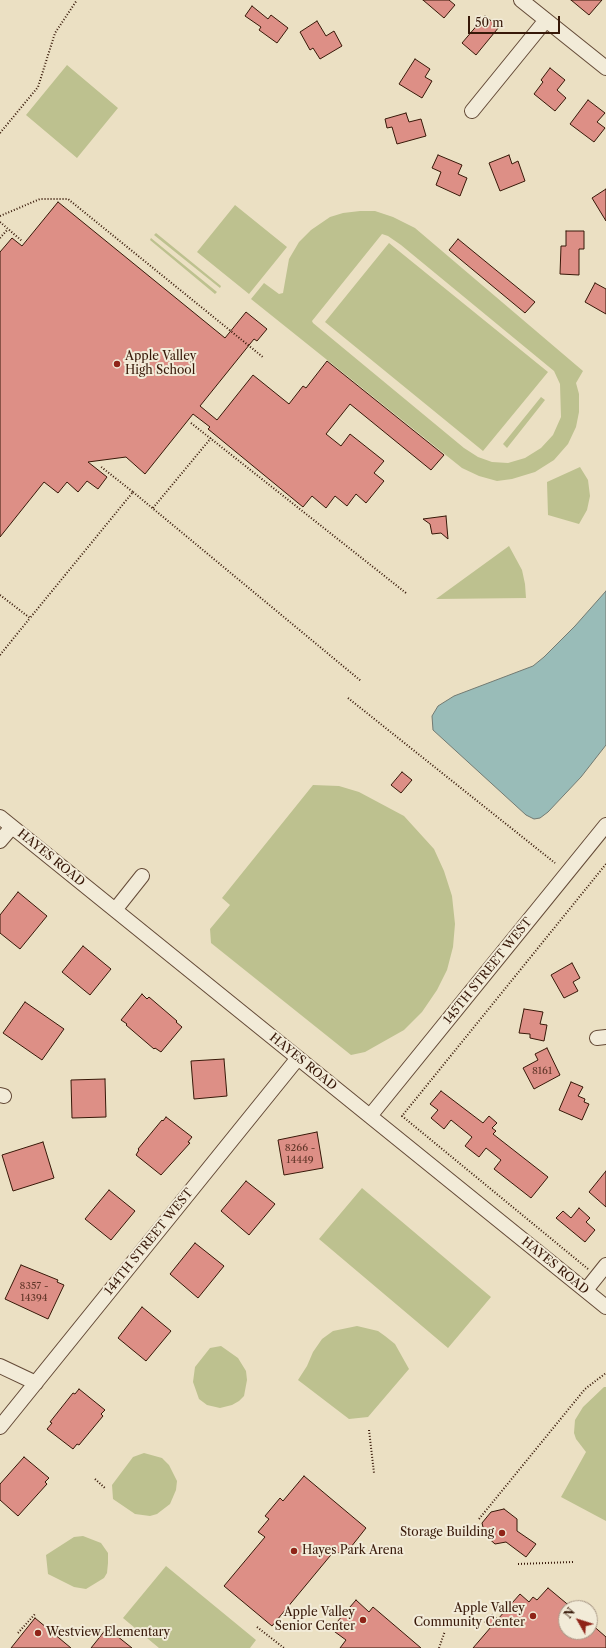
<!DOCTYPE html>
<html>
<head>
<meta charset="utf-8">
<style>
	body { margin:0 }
	#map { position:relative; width:606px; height:1648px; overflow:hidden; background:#ebe0c3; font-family:"Libre Caslon Text",serif }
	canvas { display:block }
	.north { position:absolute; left:558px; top:1600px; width:40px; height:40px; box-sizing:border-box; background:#f2ebd8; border:1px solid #a79785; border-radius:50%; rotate:309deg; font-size:11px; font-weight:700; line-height:16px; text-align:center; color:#371808 }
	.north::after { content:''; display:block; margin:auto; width:14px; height:18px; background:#8f2418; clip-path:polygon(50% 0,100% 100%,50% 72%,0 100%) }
	.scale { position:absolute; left:468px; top:16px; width:92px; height:18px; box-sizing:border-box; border:2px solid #371808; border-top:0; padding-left:5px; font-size:12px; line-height:14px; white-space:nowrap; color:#371808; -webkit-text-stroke:3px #f2ebd8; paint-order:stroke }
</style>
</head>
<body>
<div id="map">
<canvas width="606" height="1648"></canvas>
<div class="north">N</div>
<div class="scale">50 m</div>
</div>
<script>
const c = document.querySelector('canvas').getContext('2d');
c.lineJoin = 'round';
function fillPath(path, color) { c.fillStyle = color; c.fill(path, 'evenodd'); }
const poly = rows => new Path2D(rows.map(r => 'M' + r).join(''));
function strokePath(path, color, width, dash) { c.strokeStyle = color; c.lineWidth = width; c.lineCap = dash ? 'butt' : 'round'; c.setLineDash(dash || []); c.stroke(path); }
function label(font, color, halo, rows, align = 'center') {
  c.font = font + ' "Libre Caslon Text",serif'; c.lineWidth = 4; c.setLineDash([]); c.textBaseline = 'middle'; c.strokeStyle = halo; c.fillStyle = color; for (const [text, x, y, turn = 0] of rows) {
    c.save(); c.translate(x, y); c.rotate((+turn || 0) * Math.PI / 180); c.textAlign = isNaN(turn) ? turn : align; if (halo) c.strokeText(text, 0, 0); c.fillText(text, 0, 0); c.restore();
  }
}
const green = poly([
	[67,65,118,108,77,158,26,115],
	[235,205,287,247,249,294,197,252],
	[360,211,375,211,393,217,415,228,583,371,576,383,579,394,579,412,576,427,568,444,554,460,535,472,512,479,497,481,479,476,462,468,251,299,264,283,279,294,283,293,289,259,299,242,311,230,330,217,343,213],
	[382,234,388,236,401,245,554,371,560,384,561,417,553,435,541,448,525,458,508,463,492,462,478,457,464,448,313,323,312,321],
	[156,233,221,286,220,288,154,235],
	[151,238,217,292,215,294,150,240],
	[389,243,548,372,483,451,325,322],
	[541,397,545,400,507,448,503,444],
	[580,467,588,480,590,496,587,510,579,524,548,515,547,482],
	[509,546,522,570,525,584,526,598,436,599],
	[313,785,339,786,359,792,404,816,434,849,444,871,452,896,455,924,453,947,447,970,437,990,422,1012,404,1030,365,1052,351,1055,211,943,210,929,230,905,222,898],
	[362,1188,491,1297,448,1348,319,1239],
	[357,1326,378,1331,385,1336,395,1344,409,1369,368,1417,349,1419,298,1380,307,1366,313,1352,322,1339,333,1331],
	[221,1346,238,1358,246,1371,247,1380,244,1396,239,1401,232,1405,220,1408,207,1405,199,1399,193,1382,195,1367,210,1348],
	[604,1387,606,1387,606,1521,561,1497,586,1452,576,1439,574,1433,575,1420,583,1407],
	[144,1453,162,1458,169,1465,177,1481,176,1490,170,1504,157,1514,150,1516,135,1514,113,1499,112,1485,133,1457],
	[83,1536,101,1543,108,1553,108,1563,107,1573,104,1578,86,1589,74,1587,48,1574,46,1555,74,1537],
	[166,1566,256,1640,250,1648,159,1648,123,1618]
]);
const water = poly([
	[606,591,606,745,581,777,548,812,540,818,534,819,526,815,433,730,432,716,438,706,454,696,533,666,544,657,575,626,606,591]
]);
const building = poly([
	[423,0,449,0,455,5,444,18,423,0],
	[571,0,602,0,589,15,571,0],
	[252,6,268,19,271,15,288,28,277,43,259,30,261,27,245,16,252,6],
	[485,16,499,27,476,55,462,43,485,16],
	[317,21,326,36,334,31,342,46,320,59,313,48,310,50,300,32,317,21],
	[415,59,430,69,425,77,432,81,422,98,399,84,415,59],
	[550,68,565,80,557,90,566,98,555,111,534,94,543,82,541,80,550,68],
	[588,100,605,113,597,122,605,128,594,142,570,124,588,100],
	[406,113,409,122,421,119,426,136,397,144,392,127,387,128,385,119,406,113],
	[438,155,462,165,458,174,467,178,460,196,436,185,441,172,432,168,438,155],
	[509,155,512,164,518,161,525,181,500,191,489,163,509,155],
	[606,189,606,221,592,198,606,189],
	[58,202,225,338,246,312,267,329,257,341,254,339,200,406,217,420,253,375,289,404,303,386,306,388,327,361,444,455,431,470,350,404,326,434,341,446,350,434,384,461,374,473,384,481,366,503,356,494,347,506,335,496,326,508,312,496,303,507,208,429,210,427,193,414,145,474,126,457,88,462,107,477,98,489,87,481,78,492,67,482,58,493,44,482,0,537,0,252,12,238,22,246,58,202],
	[566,231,584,231,584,249,579,249,579,275,560,274,561,246,566,246,566,231],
	[458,239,535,302,525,313,449,250,458,239],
	[595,283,606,289,606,314,585,302,595,283],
	[446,516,448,539,441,533,432,534,430,524,423,519,446,516],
	[402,772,412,780,401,793,391,785,402,772],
	[18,892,47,916,20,949,0,933,0,915,18,892],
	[83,946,111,969,90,995,62,972,83,946],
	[572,963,580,978,573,982,578,991,564,998,551,975,572,963],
	[142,994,147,999,149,997,177,1021,176,1022,182,1027,161,1052,155,1048,154,1049,126,1025,127,1024,121,1020,142,994],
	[25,1002,64,1029,42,1060,3,1033,25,1002],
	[524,1009,543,1012,540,1024,547,1025,544,1041,530,1038,530,1034,519,1033,524,1009],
	[547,1048,560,1075,534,1089,523,1068,538,1060,535,1054,547,1048],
	[224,1059,227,1096,194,1099,191,1061,224,1059],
	[105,1079,106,1117,72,1118,71,1080,105,1079],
	[571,1082,583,1087,578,1096,585,1099,584,1102,589,1104,582,1120,559,1110,571,1082],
	[441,1091,483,1123,489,1116,497,1123,492,1128,496,1131,493,1134,548,1177,531,1198,494,1169,501,1160,486,1148,479,1157,465,1146,472,1137,451,1120,444,1129,431,1118,438,1110,430,1104,441,1091],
	[166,1117,192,1137,188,1142,190,1143,161,1175,136,1155,139,1150,138,1149,162,1120,163,1121,166,1117],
	[317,1132,323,1168,284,1175,278,1140,317,1132],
	[43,1142,54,1178,13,1191,2,1155,43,1142],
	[606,1171,606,1207,589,1192,606,1171],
	[246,1181,275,1204,249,1235,221,1211,246,1181],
	[109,1190,135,1211,111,1240,85,1219,109,1190],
	[579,1208,590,1218,586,1222,595,1230,585,1242,556,1218,563,1211,571,1218,579,1208],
	[195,1243,224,1266,198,1298,170,1274,195,1243],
	[21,1265,58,1280,57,1282,64,1285,48,1319,5,1299,21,1265],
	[142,1307,171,1331,146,1361,118,1338,142,1307],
	[79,1389,105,1410,101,1414,103,1416,79,1445,77,1444,73,1449,47,1429,52,1423,50,1422,73,1393,75,1394,79,1389],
	[24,1457,49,1478,45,1482,47,1484,18,1516,0,1500,0,1484,24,1457],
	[304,1476,366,1528,347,1552,344,1549,340,1554,335,1550,272,1626,224,1586,265,1537,258,1532,269,1519,265,1516,280,1498,283,1501,304,1476],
	[504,1509,517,1519,517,1531,536,1544,526,1557,506,1542,495,1544,485,1535,482,1523,491,1512,504,1509],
	[548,1588,572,1608,566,1608,566,1632,590,1632,590,1623,606,1637,606,1648,473,1648,491,1627,484,1622,492,1614,498,1619,520,1594,529,1602,533,1597,537,1600,548,1588],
	[356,1600,369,1612,373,1607,421,1648,340,1648,346,1640,331,1629,356,1600],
	[35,1618,71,1648,11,1648,35,1618],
	[107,1628,132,1648,91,1648,107,1628]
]);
const path = poly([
	[0,133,38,87,55,33,77,0],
	[0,216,40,199,68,199,264,358],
	[0,222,22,241],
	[0,238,8,229],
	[191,423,406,593],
	[133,492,361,681],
	[153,508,211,438],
	[0,595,30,618,133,492,100,466],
	[0,655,30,618],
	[348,698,555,863],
	[588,1269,402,1116,606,864],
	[369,1430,374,1473],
	[95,1479,106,1489],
	[479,1519,585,1389,606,1373],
	[518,1564,573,1562],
	[257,1627,284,1648],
	[18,1633,35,1614],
	[439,1648,445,1631]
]);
const minor = poly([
	[521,0,606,68],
	[472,111,546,20],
	[0,817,606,1307],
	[0,841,12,827],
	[115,910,142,876],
	[597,1038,606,1037],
	[0,1095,4,1096],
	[370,1116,606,825],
	[586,1290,606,1265],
	[0,1366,36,1383],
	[0,1427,298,1058]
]);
const markers = [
	[117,364,4,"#8f2418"],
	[502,1533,4,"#8f2418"],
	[294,1551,4,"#8f2418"],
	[533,1616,4,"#8f2418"],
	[363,1620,4,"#8f2418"],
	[38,1633,4,"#8f2418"]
];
const numberNames = [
	["8161",542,1071],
	["8266 -",300,1148],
	["14449",300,1160],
	["8357 -",34,1286],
	["14394",34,1298]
];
const poiNames = [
	["Apple Valley",125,357],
	["High School",125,371],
	["Storage Building",494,1533,"right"],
	["Hayes Park Arena",302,1551],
	["Apple Valley",525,1609,"right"],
	["Community Center",525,1623,"right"],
	["Apple Valley",355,1613,"right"],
	["Senior Center",355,1627,"right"],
	["Westview Elementary",46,1633]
];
const streetNames = [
	["HAYES ROAD",51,858,39],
	["145TH STREET WEST",488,971,-51],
	["HAYES ROAD",303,1062,39],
	["144TH STREET WEST",149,1242,-51],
	["HAYES ROAD",555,1266,39]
];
fillPath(green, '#bdc18f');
fillPath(water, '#99bcb8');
strokePath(water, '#727a72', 1);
fillPath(building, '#dd8f86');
strokePath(building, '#371808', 1);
strokePath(minor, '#644a37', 16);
strokePath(path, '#371808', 2, [1, 2]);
strokePath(minor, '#f2ebd8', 14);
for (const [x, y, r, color] of markers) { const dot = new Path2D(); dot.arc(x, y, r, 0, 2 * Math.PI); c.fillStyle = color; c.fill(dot); strokePath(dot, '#f2ebd8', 1.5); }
label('10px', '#603628', null, numberNames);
label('12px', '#371808', '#f2ebd8', poiNames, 'left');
label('12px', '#371808', '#f2ebd8', streetNames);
</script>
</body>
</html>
